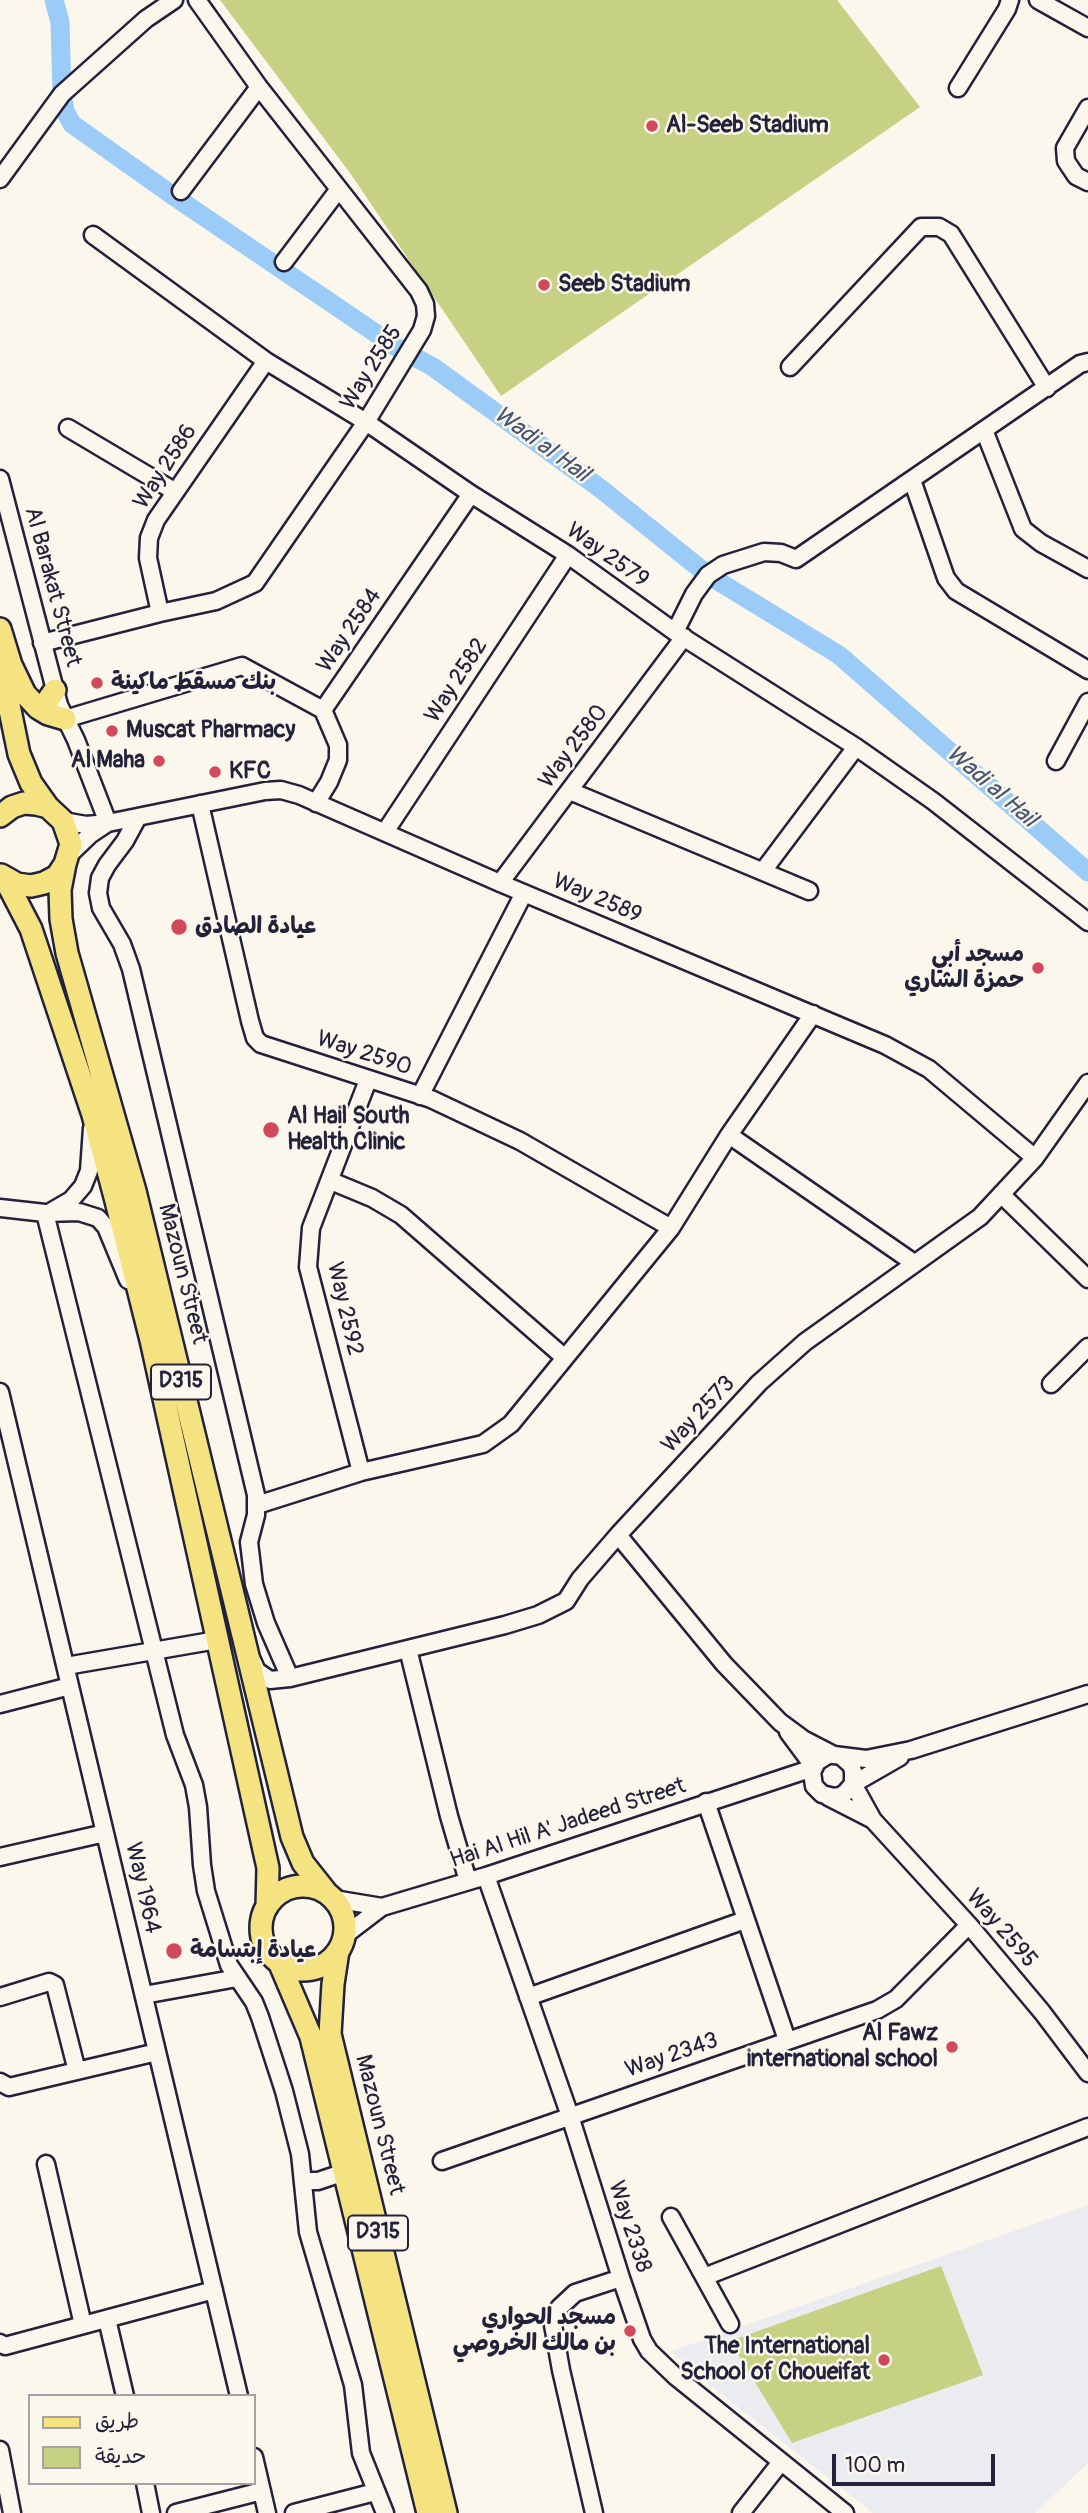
<!DOCTYPE html>
<html>
<head>
<meta charset="utf-8">
<style>
	body { margin:0 }
	#map { position:relative; width:1088px; height:2513px; overflow:hidden; background:#fbf7ec; font-family:Pangolin,"Playpen Sans Arabic",sans-serif }
	canvas { display:block }
	.legend { position:absolute; left:28px; top:2394px; width:228px; height:91px; box-sizing:border-box; background:#fbf7ec; border:2px solid #a4a2a5; margin:0; padding:9px 12px; list-style:none; font-size:21px; color:#22223b }
	.legend li { display:flex; align-items:center; gap:14px; height:35px }
	.legend b { width:35px; border:2px solid #a4a2a5 }
	.scale { position:absolute; left:832px; top:2454px; width:163px; height:32px; box-sizing:border-box; border:4px solid #22223b; border-top:0; padding-left:9px; font-size:21px; line-height:24px; white-space:nowrap; color:#22223b; -webkit-text-stroke:5px #fbf7ec; paint-order:stroke }
</style>
</head>
<body>
<div id="map">
<canvas width="1088" height="2513"></canvas>
<ul class="legend">
<li><b style="height:9px;background:#f5e382"></b>طريق</li>
<li><b style="height:19px;background:#c6d184"></b>حديقة</li>
</ul>
<div class="scale">100 m</div>
</div>
<script>
const c = document.querySelector('canvas').getContext('2d');
c.lineJoin = 'round';
function fillPath(path, color) { c.fillStyle = color; c.fill(path, 'evenodd'); }
const poly = rows => new Path2D(rows.map(r => 'M' + r).join(''));
function strokePath(path, color, width, dash) { c.strokeStyle = color; c.lineWidth = width; c.lineCap = dash ? 'butt' : 'round'; c.setLineDash(dash || []); c.stroke(path); }
function label(font, color, halo, rows, align = 'center') {
  c.font = font + ' Pangolin,"Playpen Sans Arabic",sans-serif'; c.lineWidth = 5; c.setLineDash([]); c.textBaseline = 'middle'; c.strokeStyle = halo; c.fillStyle = color; for (const [text, x, y, turn = 0] of rows) {
    c.save(); c.translate(x, y); c.rotate((+turn || 0) * Math.PI / 180); c.textAlign = isNaN(turn) ? turn : align; if (halo) c.strokeText(text, 0, 0); c.fillText(text, 0, 0); c.restore();
  }
}
const built = poly([
	[1088,2205,1088,2463,1035,2513,873,2513,687,2367,688,2365,674,2355,672,2351]
]);
const green = poly([
	[220,0,837,0,920,107,501,396,350,173],
	[941,2266,983,2375,792,2443,730,2341]
]);
const river = poly([
	[54,0,60,22,62,94,65,111,72,124,172,195,396,347,433,367,601,489,708,575,839,655,1088,872]
]);
const minor = poly([
	[1038,0,1088,28],
	[958,88,1007,9,1010,0],
	[1088,108,1065,148,1066,161,1076,176,1088,182],
	[0,179,62,94,146,19,174,0],
	[181,191,259,87],
	[93,235,266,361,366,422,471,494,568,555,675,632,856,747,933,801,1088,922],
	[284,262,339,189],
	[790,367,921,227,939,227,951,234,1047,388],
	[68,428,174,491],
	[984,430,1023,529,1041,543,1088,569],
	[0,479,59,705,76,740,108,823],
	[912,480,946,578,956,591,1088,670],
	[160,613,148,558,149,538,156,520,266,361],
	[675,632,694,594,708,575,723,565,764,552,781,553,796,559,1080,364,1088,362],
	[42,643,160,613,216,601,255,583,366,422,422,330,426,316,425,304,419,291,259,87,197,0],
	[65,719,242,666,323,710],
	[1056,761,1088,702],
	[570,791,809,891],
	[316,803,329,782,338,760,338,745,323,710,471,494],
	[200,804,250,1021,255,1038,261,1044,431,1099,520,1141,671,1228],
	[138,817,125,841,107,865,100,878,98,893,101,908,122,944,131,969,256,1495,256,1515,249,1542,254,1584,266,1623,290,1678],
	[63,821,86,825,108,823,265,791,281,790,299,795,500,883,885,1045,929,1069,1035,1158],
	[385,832,568,555],
	[69,855,91,834,106,824],
	[763,871,856,747],
	[500,883,684,637],
	[420,1096,524,893],
	[729,1135,914,1263],
	[331,1181,372,1198,401,1215,565,1358],
	[1001,1194,1088,1279],
	[0,1208,45,1213,79,1212,98,1218,106,1227,128,1280],
	[52,1211,71,1200,83,1186,89,1171,92,1128],
	[45,1213,175,1735,194,1785,198,1807,202,1865,206,1891,229,1965,254,2002,260,2017,284,2091,300,2154,308,2232,353,2385,361,2453,385,2513],
	[1051,1384,1088,1347],
	[0,1392,239,2396],
	[361,1472,308,1267,311,1228,368,1080],
	[257,1505,361,1472,483,1444,511,1424,671,1228,729,1135,813,1014],
	[618,1535,724,1664,780,1722,803,1739,834,1755],
	[408,1649,449,1816,468,1881],
	[252,1660,257,1671,270,1680,290,1678,505,1625,538,1615,566,1601,580,1579,618,1535,759,1383,805,1342,980,1217,1035,1158,1088,1083],
	[66,1666,217,1640],
	[0,1704,70,1686],
	[788,1732,814,1767],
	[841,1756,851,1765,853,1771,853,1784,845,1793,840,1796,834,1797,822,1794,814,1786,812,1772,817,1762,828,1755,834,1755,866,1759,911,1750,1088,1694],
	[853,1784,873,1820,969,1925,1042,2012,1088,2073],
	[853,1784,900,1757],
	[828,1797,873,1820],
	[706,1802,787,2040],
	[0,1857,105,1833],
	[486,1876,570,2116,621,2278,642,2339,649,2351,675,2376,845,2513],
	[334,1899,382,1907],
	[344,1936,382,1907,486,1876,813,1768],
	[144,1995,237,1978],
	[0,1997,49,1982,55,1985,77,2071],
	[528,1997,745,1920],
	[0,2082,9,2087,157,2052],
	[442,2161,877,2010,896,1999,969,1925],
	[46,2164,83,2325],
	[304,2181,318,2181,345,2172],
	[671,2217,730,2324],
	[704,2277,1088,2127],
	[107,2319,125,2396],
	[0,2343,5,2346,214,2290],
	[0,2450,12,2513],
	[254,2457,267,2513],
	[145,2483,151,2513],
	[176,2513,262,2491],
	[294,2513,375,2492],
	[594,2513,561,2370,553,2325,559,2308,575,2293,621,2278],
	[741,2513,781,2462]
]);
const major = poly([
	[0,629,11,665,25,694,38,708,48,714,65,719],
	[0,661,19,754,31,783,48,807],
	[35,705,45,704,55,690],
	[0,816,12,807,24,803,36,804,48,807,63,821,71,844,65,864,57,876,44,883,31,886,17,884,1,875],
	[65,864,60,890,61,919,67,953,135,1191,292,1837,303,1863,326,1892],
	[4,877,31,929,93,1115,115,1197,151,1340,268,1868,267,1907],
	'261 1928a42 42 0 1 1 84 0a42 42 0 1 1-84 0Z',
	[338,1951,333,1984,330,2034,446,2513],
	[279,1962,311,2037,428,2513]
]);
const markers = [
	[652,126,7,"#d1495b"],
	[544,285,7,"#d1495b"],
	[97,683,7,"#d1495b"],
	[112,731,7,"#d1495b"],
	[159,761,7,"#d1495b"],
	[215,772,7,"#d1495b"],
	[179,927,9,"#d1495b"],
	[1038,968,7,"#d1495b"],
	[271,1130,9,"#d1495b"],
	[174,1951,9,"#d1495b"],
	[952,2047,7,"#d1495b"],
	[630,2331,7,"#d1495b"],
	[884,2360,7,"#d1495b"]
];
const shields = [
	[181,1382,60],
	[378,2233,60]
];
const shieldNames = [
	["D315",181,1382],
	["D315",378,2233]
];
const poiNames = [
	["Al-Seeb Stadium",666,126],
	["Seeb Stadium",558,285],
	["بنك مسقط ماكينة",111,683],
	["Muscat Pharmacy",126,731],
	["Al Maha",145,761,"right"],
	["KFC",229,772],
	["عيادة الصادق",195,927],
	["مسجد أبي",1024,955,"right"],
	["حمزة الشاري",1024,981,"right"],
	["Al Hail South",287,1117],
	["Health Clinic",287,1143],
	["عيادة إبتسامة",190,1951],
	["Al Fawz",938,2034,"right"],
	["international school",938,2060,"right"],
	["مسجد الحواري",616,2318,"right"],
	["بن مالك الخروصي",616,2344,"right"],
	["The International",870,2347,"right"],
	["School of Choueifat",870,2373,"right"]
];
const streetNames = [
	["Way 2585",372,368,-58],
	["Way 2586",166,467,-57],
	["Way 2579",607,556,35],
	["Al Barakat Street",52,587,75],
	["Way 2584",350,631,-56],
	["Way 2582",457,681,-57],
	["Way 2580",574,747,-53],
	["Way 2589",597,899,23],
	["Way 2590",364,1054,18],
	["Mazoun Street",182,1274,76],
	["Way 2592",344,1309,77],
	["Way 2573",699,1415,-47],
	["Hai Al Hil A' Jadeed Street",568,1824,-18],
	["Way 1964",142,1888,77],
	["Way 2595",1001,1929,49],
	["Way 2343",672,2056,-19],
	["Mazoun Street",379,2125,76],
	["Way 2338",629,2227,72]
];
const waterNames = [
	["Wadi al Hail",541,445,36],
	["Wadi al Hail",991,787,41]
];
fillPath(built, '#ebecf0');
fillPath(green, '#c6d184');
strokePath(river, '#9bcbf7', 19);
strokePath(minor, '#22223b', 21);
strokePath(major, '#22223b', 26);
strokePath(minor, '#fbf7ec', 16);
strokePath(major, '#f5e382', 21);
for (const [x, y, r, color] of markers) { const dot = new Path2D(); dot.arc(x, y, r, 0, 2 * Math.PI); c.fillStyle = color; c.fill(dot); strokePath(dot, '#fbf7ec', 2.5); }
for (const [x, y, w] of shields) { const box = new Path2D(); box.roundRect(x - w / 2, y - 17.5, w, 35, 5); c.fillStyle = '#fbf7ec'; c.fill(box); strokePath(box, '#22223b', 2); }
label('bold 21px', '#22223b', null, shieldNames);
label('bold 23px', '#22223b', '#fbf7ec', poiNames, 'left');
label('23px', '#22223b', '#fbf7ec', streetNames);
label('italic 24px', '#465573', '#fbf7ec', waterNames);
</script>
</body>
</html>
